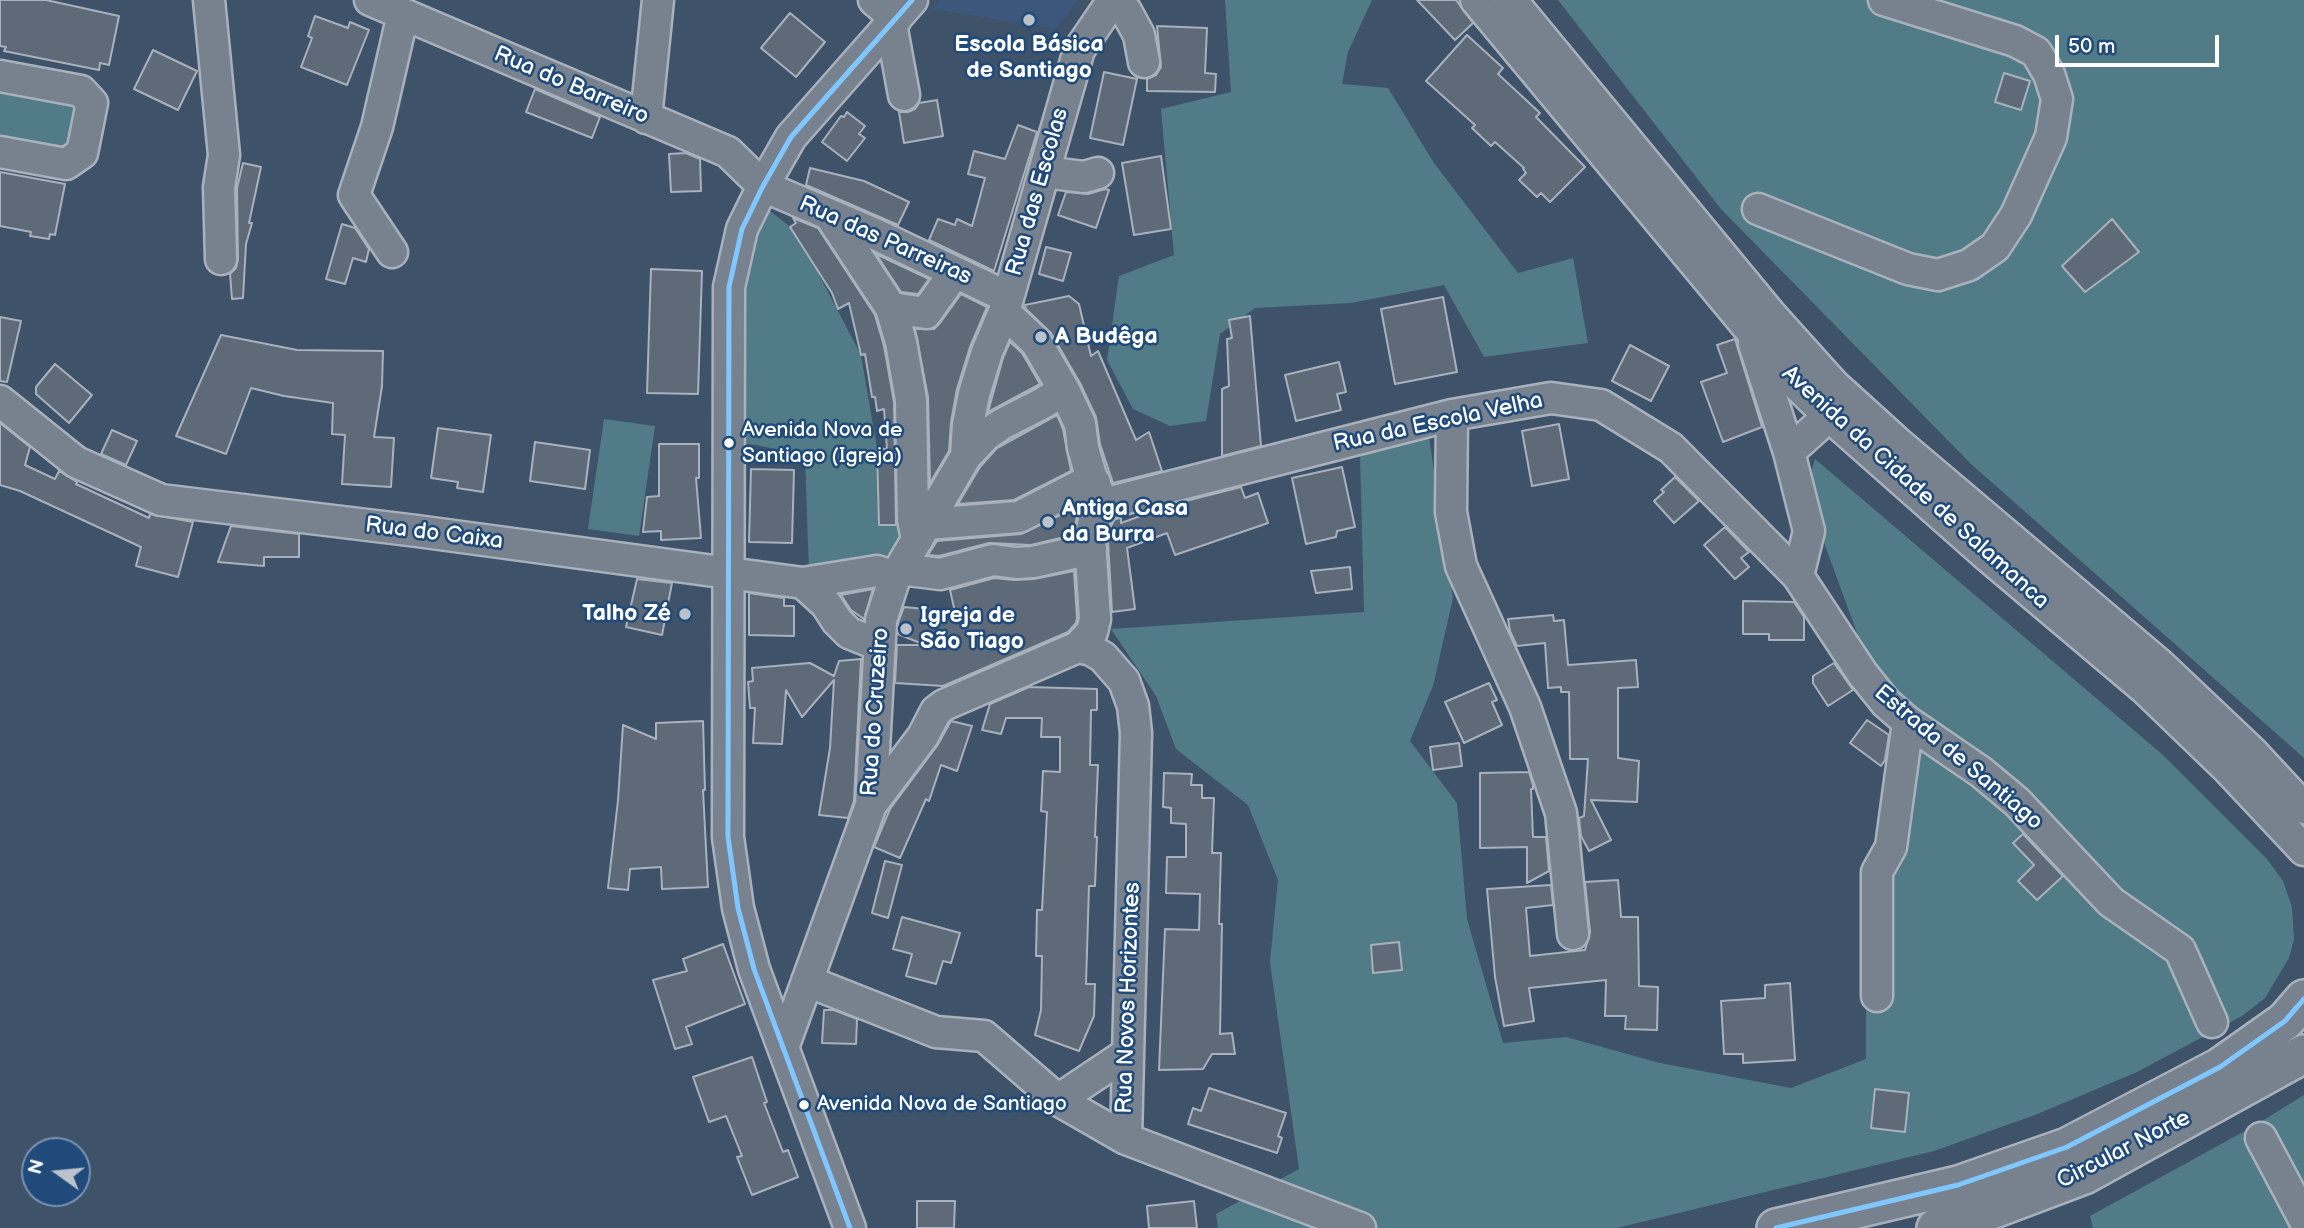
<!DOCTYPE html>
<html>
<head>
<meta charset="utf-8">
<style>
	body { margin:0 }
	#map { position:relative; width:2304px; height:1228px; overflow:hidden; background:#3e526a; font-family:"Balsamiq Sans",sans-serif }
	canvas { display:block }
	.north { position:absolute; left:21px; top:1137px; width:70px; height:70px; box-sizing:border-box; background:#1f4a7a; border:2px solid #7992af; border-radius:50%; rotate:285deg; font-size:19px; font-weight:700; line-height:28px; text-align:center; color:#fff }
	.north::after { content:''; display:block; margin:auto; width:24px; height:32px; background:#bbc2cb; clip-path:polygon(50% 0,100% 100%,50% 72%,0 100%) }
	.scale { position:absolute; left:2055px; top:35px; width:164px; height:32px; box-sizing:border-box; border:4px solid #fff; border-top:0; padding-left:9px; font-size:21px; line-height:24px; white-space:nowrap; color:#fff; -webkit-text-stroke:5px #1f4a7a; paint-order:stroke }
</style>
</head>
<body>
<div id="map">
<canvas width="2304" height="1228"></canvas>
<div class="north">N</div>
<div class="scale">50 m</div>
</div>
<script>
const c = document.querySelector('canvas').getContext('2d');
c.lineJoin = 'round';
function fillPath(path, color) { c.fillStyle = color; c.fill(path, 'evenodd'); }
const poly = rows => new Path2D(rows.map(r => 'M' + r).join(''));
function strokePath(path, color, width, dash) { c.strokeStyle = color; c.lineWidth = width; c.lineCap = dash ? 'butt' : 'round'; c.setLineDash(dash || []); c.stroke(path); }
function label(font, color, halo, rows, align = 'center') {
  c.font = font + ' "Balsamiq Sans",sans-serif'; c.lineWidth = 5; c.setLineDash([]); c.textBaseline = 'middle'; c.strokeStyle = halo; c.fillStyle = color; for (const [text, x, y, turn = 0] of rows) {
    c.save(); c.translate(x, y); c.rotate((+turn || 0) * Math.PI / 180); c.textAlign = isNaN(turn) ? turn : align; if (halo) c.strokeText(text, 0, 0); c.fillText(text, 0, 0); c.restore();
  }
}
const built = poly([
	[941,0,1078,0,1056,29,932,9]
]);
const green = poly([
	[1225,0,1372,0,1348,52,1342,84,1388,88,1434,163,1518,273,1573,258,1588,343,1484,357,1444,285,1351,303,1255,308,1220,334,1206,421,1170,426,1133,409,1107,360,1119,276,1174,255,1161,109,1231,92],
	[1558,0,2304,0,2304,758,1971,464,1721,209],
	[0,85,80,106,68,152,0,141],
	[769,210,790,227,805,248,861,355,877,448,879,525,909,525,891,558,809,573,805,456,757,445,740,444,740,294,755,229],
	[604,419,655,426,639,536,588,529],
	[1429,437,1453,598,1433,686,1410,741,1457,803,1467,919,1503,1043,1566,1037,1660,1063,1791,1088,1866,1059,1866,1003,1885,875,1916,719,1871,671,1816,521,1807,485,1815,459,2163,755,2267,859,2283,881,2292,907,2294,939,2289,958,2265,998,2242,1016,2137,1072,2035,1115,1934,1151,1617,1228,1218,1228,1216,1214,1299,1169,1270,962,1278,880,1248,805,1176,749,1156,696,1111,629,1364,612,1360,454],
	[2304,1095,2304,1228,2093,1228,2090,1216,2254,1126]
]);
const building = poly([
	[0,0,46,0,119,16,109,65,100,63,99,70,4,51,6,47,0,46,0,0],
	[1417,0,1456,0,1473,23,1455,40,1417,0],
	[790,13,825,42,796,77,761,48,790,13],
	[315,16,348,28,350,22,369,30,347,85,301,67,312,38,308,36,315,16],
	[1157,26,1207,28,1205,73,1216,74,1215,92,1147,91,1147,79,1156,75,1161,67,1157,26],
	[1467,35,1503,68,1498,74,1540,113,1536,117,1585,167,1550,202,1541,193,1537,197,1519,180,1526,173,1523,169,1524,168,1495,142,1491,146,1472,128,1475,125,1426,81,1467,35],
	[153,50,197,71,178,110,134,89,153,50],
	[1104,72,1137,79,1123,145,1090,138,1104,72],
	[2004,73,2030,81,2021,110,1995,102,2004,73],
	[535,89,600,117,592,138,526,112,535,89],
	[937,100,943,136,904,143,899,112,908,112,915,109,919,103,937,100],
	[847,112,865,126,859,134,865,138,847,161,822,142,841,116,844,117,847,112],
	[1018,125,1037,132,994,271,929,240,938,219,955,225,957,219,972,226,985,178,968,174,974,151,1005,159,1018,125],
	[686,153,700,159,701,191,671,192,669,154,686,153],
	[1161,156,1171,229,1134,235,1122,163,1161,156],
	[243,163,261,167,249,223,252,223,246,244,243,298,232,299,230,274,236,268,238,259,237,188,243,163],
	[810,168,864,181,909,202,898,225,806,185,810,168],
	[0,172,65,184,55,235,50,234,49,239,30,236,31,232,0,226,0,172],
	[1105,189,1109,190,1096,228,1058,215,1066,192,1088,194,1105,189],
	[793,218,818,228,875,315,884,346,894,402,896,525,879,525,877,448,887,449,884,409,877,411,875,397,872,397,865,354,861,355,849,303,838,309,832,293,790,227,796,223,793,218],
	[2112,219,2139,252,2085,292,2062,266,2112,219],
	[342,224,355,228,369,249,366,262,353,258,345,284,326,279,342,224],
	[1046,247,1071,253,1063,281,1039,274,1046,247],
	[876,254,929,279,918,294,901,292,876,254],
	[651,269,702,271,698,394,647,393,651,269],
	[961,294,987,307,970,347,957,389,951,422,949,451,930,483,928,397,915,329,934,329,940,323,961,294],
	[1069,296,1079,304,1091,356,1098,351,1136,440,1149,432,1162,471,1113,483,1100,444,1096,417,1080,383,1051,333,1026,309,1025,305,1069,296],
	[1443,297,1457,372,1395,384,1381,309,1443,297],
	[1250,316,1261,446,1222,456,1222,389,1229,386,1227,339,1232,338,1229,320,1250,316],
	[0,317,21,321,7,382,0,381,0,317],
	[221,335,297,350,383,351,382,386,374,437,394,438,391,487,342,484,345,435,332,434,333,403,284,396,251,388,226,454,176,436,221,335],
	[1735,339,1762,427,1723,442,1701,382,1727,373,1717,345,1735,339],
	[1010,342,1022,353,1040,384,988,412,1003,358,1010,342],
	[1630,345,1669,366,1651,401,1612,381,1630,345],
	[1339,362,1346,392,1337,394,1341,410,1296,421,1285,375,1339,362],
	[55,364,92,395,69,423,36,394,36,387,55,364],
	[1057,415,1063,429,1071,471,1014,500,958,504,980,467,997,448,1057,415],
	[0,423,30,447,25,465,55,479,59,471,77,482,76,484,149,518,150,514,193,522,178,577,136,566,141,547,20,491,0,485,0,423],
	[1559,424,1569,479,1532,486,1522,431,1559,424],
	[438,428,491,435,483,492,457,488,458,482,431,478,438,428],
	[112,430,137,441,126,465,101,454,112,430],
	[535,442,590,450,585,489,530,481,535,442],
	[659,444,699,444,699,478,696,478,701,538,661,540,661,531,643,532,647,497,659,496,659,444],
	[1342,467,1355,527,1337,531,1336,537,1306,544,1292,478,1342,467],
	[751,469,794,470,792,543,749,542,751,469],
	[1675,477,1699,501,1674,523,1654,501,1664,492,1661,490,1675,477],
	[1241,487,1245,498,1258,493,1268,523,1175,555,1167,533,1127,548,1135,609,1112,612,1108,541,1111,526,1115,519,1121,518,1121,523,1174,504,1241,487],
	[1083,504,1077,516,1073,535,1031,545,989,543,939,556,928,555,937,541,1021,534,1083,504],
	[231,526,299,534,299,557,264,557,264,566,218,562,231,526],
	[1725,527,1749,552,1741,558,1749,567,1735,579,1704,545,1725,527],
	[1350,567,1352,589,1316,593,1311,571,1350,567],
	[1074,571,1077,618,1076,623,1068,632,943,686,895,683,897,645,925,645,898,634,898,623,904,607,955,612,950,590,994,578,1014,580,1034,579,1074,571],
	[637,579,672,583,662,635,626,627,637,579],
	[873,589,864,619,851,610,841,595,873,589],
	[749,593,784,598,784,606,794,606,794,636,749,635,749,593],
	[1743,601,1794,602,1804,617,1804,640,1769,640,1769,634,1743,634,1743,601],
	[1553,615,1554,621,1564,620,1568,665,1636,660,1638,687,1618,688,1618,758,1639,761,1637,802,1591,800,1611,840,1589,851,1581,836,1579,818,1584,816,1588,759,1570,759,1569,692,1561,692,1561,687,1548,688,1545,643,1517,646,1510,631,1508,619,1553,615],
	[861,659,854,801,848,818,819,815,830,748,834,680,802,717,786,690,782,744,753,743,755,708,750,708,748,682,753,681,752,668,810,663,834,676,839,661,861,659],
	[1834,663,1853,690,1828,706,1813,683,1813,676,1834,663],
	[1489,683,1497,700,1492,702,1502,725,1464,743,1445,702,1489,683],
	[1029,687,1097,689,1097,710,1091,710,1090,765,1098,765,1095,837,1097,837,1095,886,1089,886,1086,984,1095,984,1094,1016,1079,1051,1035,1035,1041,1010,1042,956,1036,956,1037,910,1042,910,1047,812,1041,811,1043,771,1060,772,1060,737,1041,737,1042,718,1006,718,1001,734,982,730,990,704,1029,687],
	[1867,720,1889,735,1885,760,1881,766,1850,743,1867,720],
	[703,721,705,790,703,790,708,887,662,889,661,867,630,869,628,890,608,888,618,800,623,725,656,739,656,723,703,721],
	[951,721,972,726,957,771,941,765,929,801,926,799,900,858,874,847,890,809,937,746,951,721],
	[1459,743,1462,766,1433,770,1430,747,1459,743],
	[1529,772,1533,785,1533,789,1531,789,1533,837,1546,837,1549,871,1527,883,1527,847,1480,848,1480,773,1529,772],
	[1164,773,1192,774,1191,785,1202,785,1202,798,1214,798,1212,853,1221,853,1219,924,1222,924,1220,1034,1232,1033,1235,1054,1212,1054,1203,1069,1159,1070,1165,929,1199,930,1200,894,1166,893,1167,857,1186,857,1186,824,1171,823,1171,808,1163,807,1164,773],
	[2023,834,2063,876,2037,900,2018,881,2034,865,2013,843,2023,834],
	[885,861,902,865,888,918,872,913,885,861],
	[1618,880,1621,917,1638,917,1639,986,1658,987,1657,1030,1625,1029,1626,1016,1605,1016,1606,980,1529,988,1534,1021,1504,1026,1495,977,1487,889,1551,885,1553,905,1526,908,1530,956,1585,950,1590,932,1585,882,1618,880],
	[902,917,960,933,951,963,943,961,936,984,906,976,912,954,893,949,902,917],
	[1399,942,1402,970,1373,973,1371,945,1399,942],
	[723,944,745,1004,686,1027,692,1044,675,1049,653,980,687,971,683,959,723,944],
	[1790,983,1795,1060,1743,1063,1743,1054,1724,1054,1721,1001,1765,998,1765,985,1790,983],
	[824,1010,834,1010,857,1019,856,1044,822,1043,824,1010],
	[752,1057,767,1102,764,1103,783,1152,788,1150,798,1177,752,1195,737,1157,742,1156,726,1116,709,1122,693,1077,752,1057],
	[1209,1088,1286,1113,1278,1136,1282,1138,1277,1153,1188,1124,1193,1108,1201,1111,1209,1088],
	[1875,1089,1909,1093,1905,1132,1871,1128,1875,1089],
	[917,1201,955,1201,954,1228,917,1228,917,1201],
	[1194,1201,1197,1228,1149,1228,1147,1206,1194,1201]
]);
const minor = poly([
	[209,0,224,155,219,187,221,259],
	[370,0,728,152,763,186,875,234,1007,297],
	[874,0,896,19],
	[1116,0,1126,11,1139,35,1144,62],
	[1476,0,1791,379,1829,416,1984,553,2144,688,2228,769,2304,850],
	[1511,0,1771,315,1834,385,1898,443,2158,663,2252,752,2304,808],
	[891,24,904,95],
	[0,76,81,91,92,103,82,153,66,164,0,152],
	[646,118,658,0],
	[1044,172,1084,177,1098,173],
	[1758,209,1908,269,1938,275,1969,265,1995,247,2016,215,2051,137,2057,99,2049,74,2036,52,2015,41,1884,0],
	[831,217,891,308,901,342,911,400,913,519,917,540],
	[392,252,354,195,377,127,403,14],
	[891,308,926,313,955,272],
	[1004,312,1036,342,1064,390,1080,424,1083,448,1091,476,1103,504],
	[1754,344,1789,452,1809,531,1798,576],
	[0,401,76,462,161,500,417,531,803,583,877,571,895,577],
	[1452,415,1451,512,1461,566,1525,707,1561,813,1573,934],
	[1789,452,1829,416],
	[966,456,986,435,1002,424,1043,403,1064,390],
	[1103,504,1452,415,1551,398,1601,405,1671,448,1798,576,1862,673,1886,703,1908,722,1981,772,2017,802,2111,902,2180,950,2212,1022],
	[927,524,1019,517,1077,487,1095,483],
	[899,569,940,574,993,560,1016,563,1033,562,1091,549],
	[803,583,826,604,837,621,849,633,879,645],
	[1078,647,1091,650,1103,657,1124,681,1133,706,1136,733,1126,1139],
	[871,805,923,736,936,711,944,705,1078,647,1092,632,1095,619,1090,540,1094,520,1103,504],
	[807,981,936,1032,984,1036,1058,1100,1126,1139,1360,1228],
	[1877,996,1877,872,1891,847,1908,722],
	[784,1045,871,805,881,620,895,577,966,456,968,425,974,394,987,352,1004,312,1079,50,1113,0],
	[1058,1100,1128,1053],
	[2261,1138,2304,1219],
	[850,1228,754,969,738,908,728,837,729,287,742,229,763,186,791,137,912,0]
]);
const major = poly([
	[1776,1228,1958,1185,2067,1147,2220,1067,2285,1021,2304,999],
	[1936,1228,1970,1218,2084,1175,2304,1054]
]);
const bus1 = poly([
	[850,1228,754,969,738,908,728,837,729,287,742,229,763,186,791,137,912,0],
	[1776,1228,1958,1185,2067,1147,2220,1067,2285,1021,2304,999]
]);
const markers = [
	[1029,20,7,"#bbc2cb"],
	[1041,337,7,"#bbc2cb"],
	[729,443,6,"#fff"],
	[1048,522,7,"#bbc2cb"],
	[685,614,7,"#bbc2cb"],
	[906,629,7,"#bbc2cb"],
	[804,1105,6,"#fff"]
];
const busNames = [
	["Avenida Nova de",742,431],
	["Santiago (Igreja)",742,457],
	["Avenida Nova de Santiago",817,1105]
];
const poiNames = [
	["Escola Básica",1029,45,"center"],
	["de Santiago",1029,71,"center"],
	["A Budêga",1055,337],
	["Antiga Casa",1062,509],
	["da Burra",1062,535],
	["Talho Zé",671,614,"right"],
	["Igreja de",920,616],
	["São Tiago",920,642]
];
const streetNames = [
	["Rua do Barreiro",571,86,23],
	["Rua das Escolas",1038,192,-74],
	["Rua das Parreiras",885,241,24],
	["Rua da Escola Velha",1438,423,-12],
	["Avenida da Cidade de Salamanca",1915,488,42],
	["Rua do Caixa",434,534,7],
	["Rua do Cruzeiro",876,712,-86],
	["Estrada de Santiago",1958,758,40],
	["Rua Novos Horizontes",1129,998,-88],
	["Circular Norte",2124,1150,-27]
];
fillPath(built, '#3c577b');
fillPath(green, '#517c87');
fillPath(building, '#5f6a79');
strokePath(building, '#a8b1bc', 2);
strokePath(minor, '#a8b1bc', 35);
strokePath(major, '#a8b1bc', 42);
strokePath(minor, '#77828e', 30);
strokePath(major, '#77828e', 37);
strokePath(bus1, '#80c7ff', 5);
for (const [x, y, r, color] of markers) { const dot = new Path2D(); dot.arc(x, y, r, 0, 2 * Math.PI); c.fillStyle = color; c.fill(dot); strokePath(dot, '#1f4a7a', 2.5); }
label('21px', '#fff', '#1f4a7a', busNames, 'left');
label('bold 23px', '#fff', '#1f4a7a', poiNames, 'left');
label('23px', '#fff', '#1f4a7a', streetNames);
</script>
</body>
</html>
